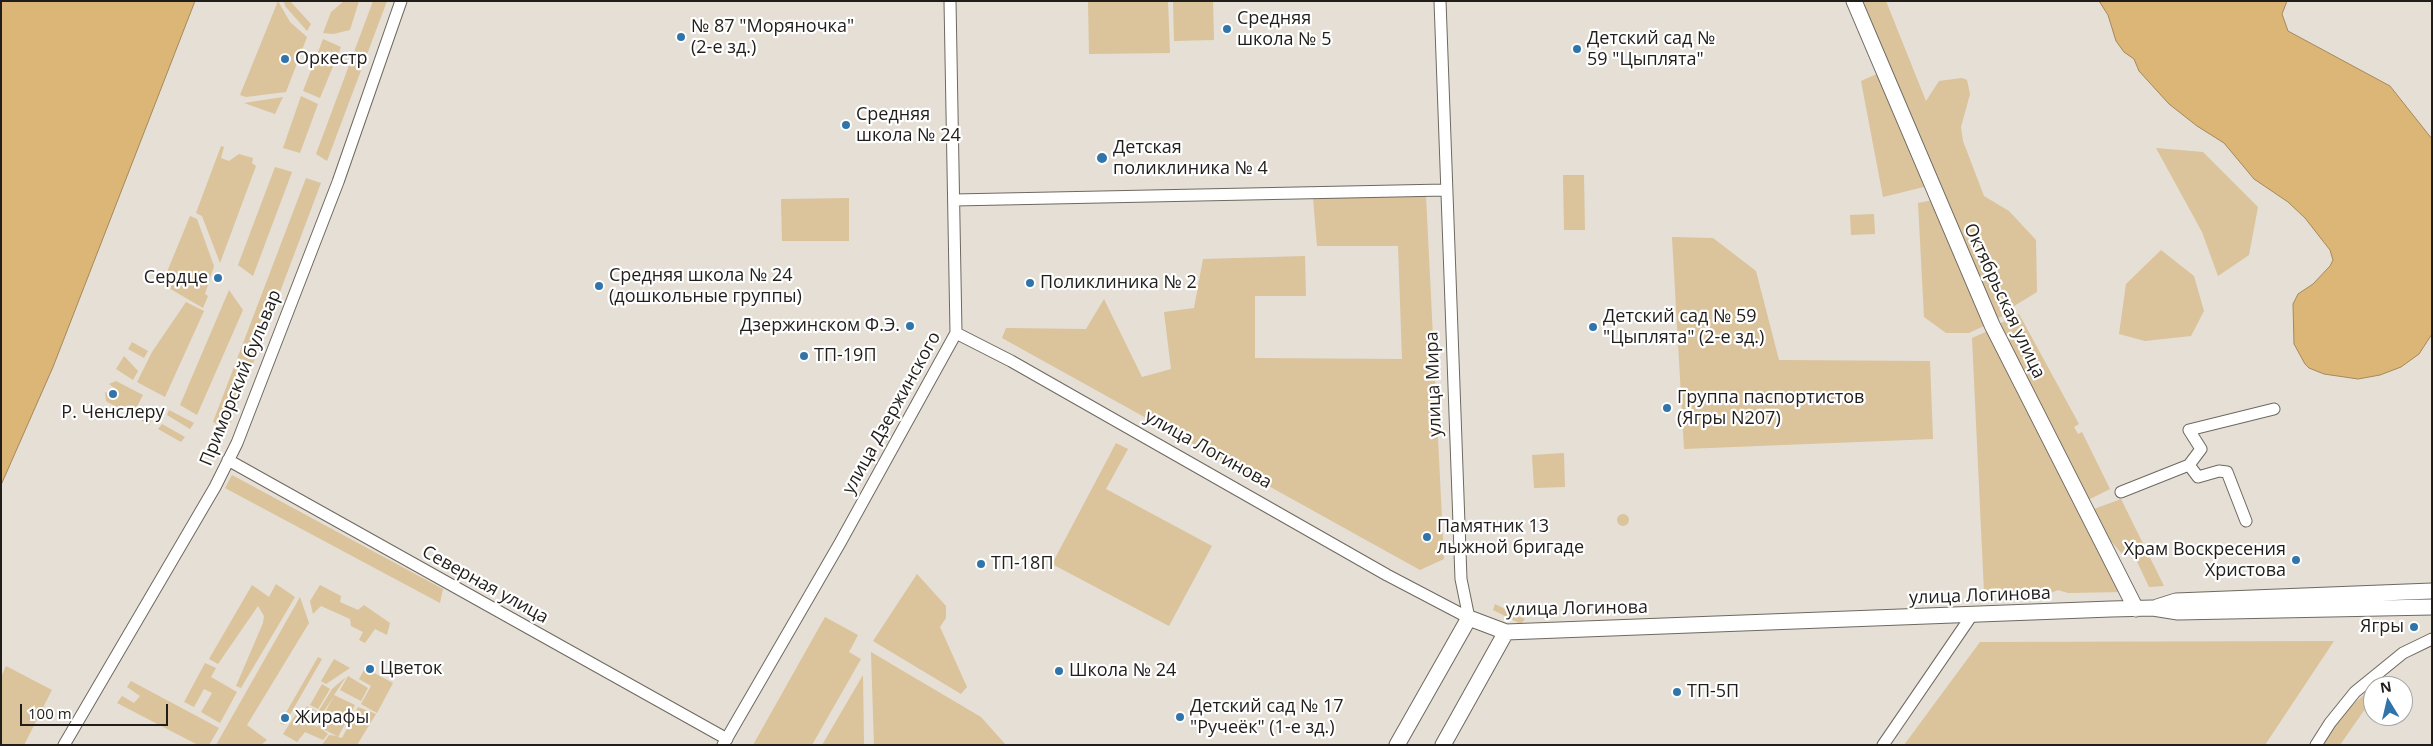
<!DOCTYPE html>
<html>
<head>
<meta charset="utf-8">
<style>
	body { margin:0 }
	#map { position:relative; width:2433px; height:746px; overflow:hidden; background:#e5dfd5; font-family:"Open Sans",sans-serif }
	canvas { display:block }
	.frame { position:absolute; inset:0; border:2px solid #201d1a; pointer-events:none }
	.north { position:absolute; left:2363px; top:676px; width:50px; height:50px; box-sizing:border-box; background:#fff; border:1px solid #a6a5a3; border-radius:50%; rotate:351deg; font-size:14px; font-weight:700; line-height:20px; text-align:center; color:#201d1a }
	.north::after { content:''; display:block; margin:auto; width:18px; height:22px; background:#3074aa; clip-path:polygon(50% 0,100% 100%,50% 72%,0 100%) }
	.scale { position:absolute; left:20px; top:704px; width:148px; height:22px; box-sizing:border-box; border:2px solid #201d1a; border-top:0; padding-left:6px; font-size:15px; line-height:18px; white-space:nowrap; color:#201d1a; -webkit-text-stroke:4px #fff; paint-order:stroke }
</style>
</head>
<body>
<div id="map">
<canvas width="2433" height="746"></canvas>
<div class="frame"></div>
<div class="north">N</div>
<div class="scale">100 m</div>
</div>
<script>
const c = document.querySelector('canvas').getContext('2d');
c.lineJoin = 'round';
function fillPath(path, color) { c.fillStyle = color; c.fill(path, 'evenodd'); }
const poly = rows => new Path2D(rows.map(r => 'M' + r).join(''));
function strokePath(path, color, width, dash) { c.strokeStyle = color; c.lineWidth = width; c.lineCap = dash ? 'butt' : 'round'; c.setLineDash(dash || []); c.stroke(path); }
function label(font, color, halo, rows, align = 'center') {
  c.font = font + ' "Open Sans",sans-serif'; c.lineWidth = 4.5; c.setLineDash([]); c.textBaseline = 'middle'; c.strokeStyle = halo; c.fillStyle = color; for (const [text, x, y, turn = 0] of rows) {
    c.save(); c.translate(x, y); c.rotate((+turn || 0) * Math.PI / 180); c.textAlign = isNaN(turn) ? turn : align; if (halo) c.strokeText(text, 0, 0); c.fillText(text, 0, 0); c.restore();
  }
}
const green = poly([
	[278,1,290,22,307,37,286,92,246,97,240,95],
	[284,1,290,1,311,24,307,31,285,6],
	[344,1,359,1,350,30,333,34,323,33,331,12],
	[373,1,387,1,327,161,316,154],
	[1088,1,1168,1,1170,53,1089,54],
	[1173,1,1213,1,1214,40,1174,41],
	[1863,1,1886,1,1926,101,1939,81,1962,78,1967,80,1970,94,1961,127,1963,141,1984,196,2009,211,2036,240,2037,292,2014,306,2014,311,1996,319],
	[323,39,341,47,320,98,303,91],
	[1879,73,1928,186,1883,197,1861,81],
	[301,96,318,104,300,153,283,148],
	[283,97,275,114,244,103],
	[221,146,224,147,221,158,229,161,239,154,253,158,252,163,256,166,220,263,202,216,196,213],
	[2156,148,2203,152,2258,207,2249,255,2218,276,2202,232],
	[275,167,292,172,253,276,238,265],
	[1563,175,1584,175,1585,230,1564,230],
	[306,178,321,183,228,430,213,422],
	[1426,196,1444,559,1420,570,1002,338,1006,328,1086,329,1104,299,1142,377,1171,369,1164,312,1194,308,1203,259,1305,256,1306,296,1255,296,1255,358,1402,359,1398,246,1317,246,1313,198],
	[849,198,849,241,782,241,781,199],
	[1933,200,1988,324,1969,333,1946,333,1924,317,1918,203],
	[1874,214,1875,234,1851,235,1850,215],
	[190,216,197,219,214,266,205,294,208,296,203,308,162,284],
	[1672,237,1713,238,1756,271,1779,360,1930,361,1933,439,1684,449],
	[2161,250,2194,276,2204,311,2191,336,2145,341,2119,334,2126,284],
	[229,290,243,310,197,415,180,405],
	[186,302,204,311,165,397,137,382,152,352],
	[2019,314,2079,424,2074,427,2078,434,2082,432,2110,489,2088,500,1999,324],
	[1990,330,2122,592,2068,593,2058,590,2045,595,1988,595,1984,592,1972,338],
	[132,342,148,351,144,358,128,349],
	[124,356,138,371,133,380,116,369],
	[116,381,143,395,132,416,106,401,105,392,113,396,116,389,109,384],
	[169,410,194,423,190,429,167,415],
	[139,411,152,419,149,425,135,417],
	[162,424,185,437,181,442,158,429],
	[1116,443,1128,449,1106,489,1212,546,1169,626,1052,564],
	[1564,453,1565,487,1534,488,1532,455],
	[232,475,443,589,440,603,225,488],
	[2121,499,2164,586,2149,587,2133,553,2123,555,2110,540,2094,509],
	'1617 520a6 6 0 1 1 12 0a6 6 0 1 1-12 0Z',
	[917,574,946,606,946,618,940,627,967,687,961,694,873,641],
	[276,584,295,597,241,688,236,686,263,623,264,616,258,606,218,664,209,659,252,585,269,597],
	[320,585,341,596,340,602,358,610,364,605,390,623,387,635,375,629,365,643,359,640,363,632,351,626,350,619,321,606,313,614,310,601],
	[300,597,309,623,247,725,267,740,261,745,216,745],
	[1495,604,1525,619,1521,624,1493,610],
	[825,617,858,635,849,652,861,659,812,745,753,745],
	[2334,641,2265,745,1904,745,1980,642],
	[871,652,981,717,1006,745,874,745],
	[318,657,322,659,284,725,280,723],
	[334,659,350,668,326,684,321,681],
	[205,663,216,668,211,677,237,692,220,723,201,712,212,693,204,689,194,707,184,702],
	[6,666,52,690,24,745,1,745,1,677],
	[365,668,393,683,377,713,361,704,371,686,359,679],
	[863,675,864,745,822,745],
	[348,676,368,688,361,701,340,690],
	[346,677,334,695,355,705,338,737,342,738,358,707,376,714,357,745,322,745,329,735,337,736,319,727,328,734,323,740,305,732,297,742,283,734,296,714,317,727,334,696,316,723,302,715,307,706,318,712,332,689],
	[131,681,219,728,209,745,198,745,117,703,122,696,134,703,140,696,127,687],
	[322,684,330,689,318,709,310,705],
	[2364,695,2369,695,2370,702,2340,745,2322,745,2344,712]
]);
const water = poly([
	[1,1,195,1,53,367,1,485,1,1],
	[2099,1,2287,1,2282,14,2288,31,2390,86,2432,139,2432,334,2419,354,2401,367,2380,375,2358,379,2324,374,2309,368,2305,364,2294,344,2293,304,2298,294,2313,284,2330,266,2333,260,2330,250,2305,218,2288,202,2254,179,2224,143,2197,126,2169,104,2139,71,2134,59,2124,52,2116,41,2108,15,2099,1]
]);
const minor = poly([
	[1440,1,1461,579,1469,618],
	[954,200,1445,190],
	[956,333,1011,361,1387,575,1469,618],
	[228,460,727,739],
	[2189,465,2201,449,2189,430,2274,409],
	[2121,492,2189,465,2198,477,2219,471,2227,472,2246,521],
	[64,745,215,487,237,443,338,182,401,1],
	[723,745,840,543,956,333,950,1],
	[1883,745,1972,615],
	[2316,745,2330,723,2355,692,2403,653,2432,639]
]);
const major = poly([
	[1854,1,1992,325,2136,609],
	[2157,607,2176,601,2432,591],
	[1397,745,1469,618,1506,632,2111,609,2153,608,2178,612,2432,607],
	[1443,745,1506,632]
]);
const markers = [
	[1227,29,5,"#3074aa"],
	[681,37,5,"#3074aa"],
	[1577,49,5,"#3074aa"],
	[285,59,5,"#3074aa"],
	[846,125,5,"#3074aa"],
	[1102,158,6,"#3074aa"],
	[218,278,5,"#3074aa"],
	[1030,283,5,"#3074aa"],
	[599,286,5,"#3074aa"],
	[910,326,5,"#3074aa"],
	[1593,327,5,"#3074aa"],
	[804,356,5,"#3074aa"],
	[113,394,5,"#3074aa"],
	[1667,408,5,"#3074aa"],
	[1427,537,5,"#3074aa"],
	[2296,560,5,"#3074aa"],
	[981,564,5,"#3074aa"],
	[2414,627,5,"#3074aa"],
	[370,669,5,"#3074aa"],
	[1059,671,5,"#3074aa"],
	[1677,692,5,"#3074aa"],
	[1180,717,5,"#3074aa"],
	[285,718,5,"#3074aa"]
];
const poiNames = [
	["Средняя",1237,19],
	["школа № 5",1237,40],
	["№ 87 \"Моряночка\"",691,27],
	["(2-е зд.)",691,48],
	["Детский сад №",1587,39],
	["59 \"Цыплята\"",1587,60],
	["Оркестр",295,59],
	["Средняя",856,115],
	["школа № 24",856,136],
	["Детская",1113,148],
	["поликлиника № 4",1113,169],
	["Средняя школа № 24",609,276],
	["(дошкольные группы)",609,297],
	["Сердце",208,278,"right"],
	["Поликлиника № 2",1040,283],
	["Детский сад № 59",1603,317],
	["\"Цыплята\" (2-е зд.)",1603,338],
	["Дзержинском Ф.Э.",900,326,"right"],
	["ТП-19П",814,356],
	["Группа паспортистов",1677,398],
	["(Ягры N207)",1677,419],
	["Р. Ченслеру",113,413,"center"],
	["Памятник 13",1437,527],
	["лыжной бригаде",1437,548],
	["Храм Воскресения",2286,550,"right"],
	["Христова",2286,571,"right"],
	["ТП-18П",991,564],
	["Ягры",2404,627,"right"],
	["Цветок",380,669],
	["Школа № 24",1069,671],
	["ТП-5П",1687,692],
	["Детский сад № 17",1190,707],
	["\"Ручеёк\" (1-е зд.)",1190,728],
	["Жирафы",295,718]
];
const streetNames = [
	["Октябрьская улица",2004,301,65],
	["Приморский бульвар",241,378,-68],
	["улица Мира",1434,384,-92],
	["улица Дзержинского",892,413,-61],
	["улица Логинова",1208,450,29],
	["Северная улица",485,585,29],
	["улица Логинова",1980,596,-2],
	["улица Логинова",1577,609,-1]
];
fillPath(green, '#dbc39b');
fillPath(water, '#dcb676');
strokePath(water, '#a4885a', 1);
strokePath(minor, '#6e6960', 13);
strokePath(major, '#6e6960', 17);
strokePath(minor, '#fff', 11);
strokePath(major, '#fff', 15);
for (const [x, y, r, color] of markers) { const dot = new Path2D(); dot.arc(x, y, r, 0, 2 * Math.PI); c.fillStyle = color; c.fill(dot); strokePath(dot, '#fff', 2); }
label('18px', '#201d1a', '#fff', poiNames, 'left');
label('18px', '#201d1a', '#fff', streetNames);
</script>
</body>
</html>
